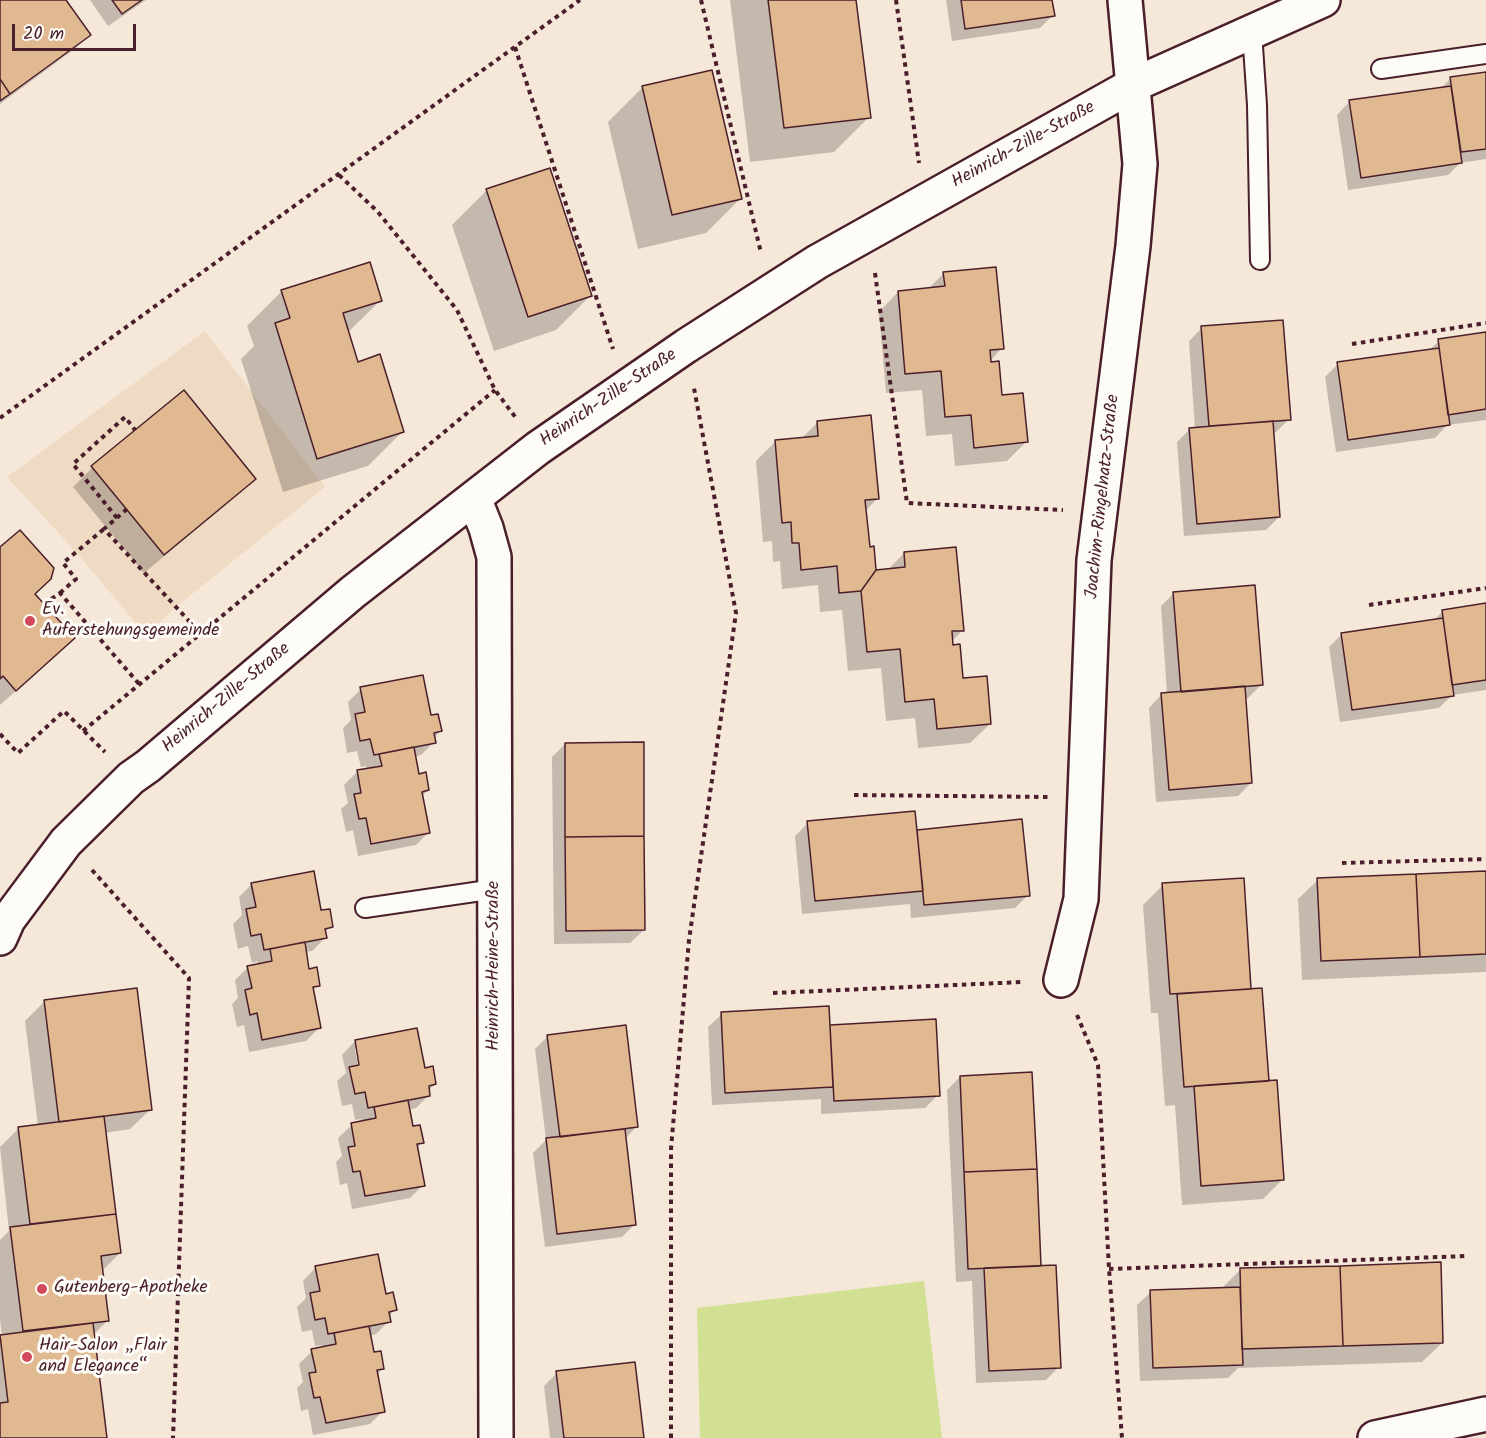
<!DOCTYPE html>
<html>
<head>
<meta charset="utf-8">
<style>
	body { margin:0 }
	#map { position:relative; width:1486px; height:1438px; overflow:hidden; background:#f5e8d8; font-family:Kalam,sans-serif }
	canvas { display:block }
	.scale { position:absolute; left:12px; top:24px; width:124px; height:27px; box-sizing:border-box; border:3px solid #4a1f2b; border-top:0; padding-left:8px; font-size:18px; line-height:21px; white-space:nowrap; color:#4a1f2b; -webkit-text-stroke:4px #fdfcf7; paint-order:stroke }
</style>
</head>
<body>
<div id="map">
<canvas width="1486" height="1438"></canvas>
<div class="scale">20 m</div>
</div>
<script>
const c = document.querySelector('canvas').getContext('2d');
c.lineJoin = 'round';
function fillPath(path, color) { c.fillStyle = color; c.fill(path, 'evenodd'); }
const poly = rows => new Path2D(rows.map(r => 'M' + r).join(''));
function strokePath(path, color, width, dash) { c.strokeStyle = color; c.lineWidth = width; c.lineCap = dash ? 'butt' : 'round'; c.setLineDash(dash || []); c.stroke(path); }
function label(font, color, halo, rows, align = 'center') {
  c.font = font + ' Kalam,sans-serif'; c.lineWidth = 6; c.setLineDash([]); c.textBaseline = 'middle'; c.strokeStyle = halo; c.fillStyle = color; for (const [text, x, y, turn = 0] of rows) {
    c.save(); c.translate(x, y); c.rotate((+turn || 0) * Math.PI / 180); c.textAlign = isNaN(turn) ? turn : align; if (halo) c.strokeText(text, 0, 0); c.fillText(text, 0, 0); c.restore();
  }
}
const built = poly([
	[205,331,325,487,176,607,146,635,76,552,7,477]
]);
const green = poly([
	[924,1281,942,1438,700,1438,697,1308]
]);
const shadow = poly([
	[1,0,64,0,89,34,76,48,0,104],
	[90,0,146,0,108,26],
	[730,0,855,0,869,117,834,152,750,162],
	[946,0,1051,0,1053,15,1040,28,952,41],
	[1486,73,1486,159,1460,163,1448,175,1348,190,1337,115,1350,101,1440,89,1451,78],
	[643,87,740,199,706,233,638,249,608,122],
	[487,190,590,296,556,330,494,351,452,225],
	[944,273,1002,348,990,361,1000,397,1026,442,1007,461,955,466,952,434,926,436,922,390,886,393,879,312,898,292,928,289],
	[282,291,381,300,347,333,357,364,403,431,368,466,283,492,241,359,254,346,247,326],
	[1202,328,1289,419,1276,432,1272,433,1279,517,1266,530,1184,536,1177,442,1190,429,1195,429,1189,341],
	[1486,334,1486,420,1447,425,1435,438,1336,452,1325,377,1338,364,1428,351,1439,341],
	[183,393,254,479,234,498,144,573,73,487,92,468],
	[818,422,877,499,865,511,868,549,875,572,887,571,904,553,963,630,952,641,962,680,990,724,970,743,918,748,915,718,886,721,881,668,848,671,842,610,820,612,818,585,782,589,780,561,773,562,772,541,763,542,756,461,776,441,801,439],
	[0,549,53,658,0,705],
	[1174,593,1261,685,1248,698,1244,698,1251,783,1238,796,1156,802,1149,708,1162,694,1167,694,1161,606],
	[1486,605,1486,690,1452,695,1439,708,1340,722,1329,647,1342,634,1433,621,1443,611],
	[361,689,429,717,440,731,434,738,434,742,421,755,414,757,417,775,428,790,422,796,429,832,416,845,358,856,353,830,346,832,341,809,348,803,344,785,357,772,367,770,366,766,361,767,357,751,347,753,343,728,351,720,348,702],
	[565,744,644,930,630,943,554,944,552,757],
	[1021,821,1028,895,1015,908,911,918,910,904,802,914,795,836,808,823,915,831],
	[1486,873,1486,972,1302,980,1298,899,1318,880],
	[252,884,320,912,331,926,324,933,325,938,312,951,305,952,308,971,318,985,312,991,320,1027,306,1041,249,1052,244,1025,237,1027,232,1004,238,998,235,980,248,967,258,965,257,961,252,963,248,946,238,949,233,924,242,915,239,897],
	[1163,885,1250,991,1283,1179,1263,1199,1182,1205,1175,1105,1165,1106,1158,1013,1151,1013,1143,905],
	[45,1001,150,1110,130,1129,105,1133,120,1253,102,1271,108,1320,93,1335,105,1438,0,1438,0,1336,2,1336,0,1320,0,1240,9,1231,0,1147,18,1129,38,1126,25,1021],
	[722,1014,828,1026,934,1020,938,1095,925,1108,821,1114,821,1099,712,1105,708,1027],
	[548,1036,637,1126,625,1139,635,1224,622,1237,545,1247,533,1153,546,1140,535,1049],
	[355,1041,424,1070,435,1084,428,1091,429,1095,416,1108,408,1110,411,1128,422,1143,416,1149,423,1185,410,1198,352,1209,347,1183,340,1185,336,1162,342,1156,338,1138,352,1125,361,1123,361,1119,355,1120,352,1104,342,1106,337,1081,346,1073,342,1055],
	[355,1049,358,1049,362,1072,359,1072],
	[960,1077,1039,1268,1059,1367,1046,1380,976,1383,972,1281,956,1282,947,1090],
	[316,1267,385,1296,395,1310,388,1317,389,1321,376,1334,369,1336,372,1354,382,1369,377,1375,383,1411,370,1424,313,1435,308,1409,301,1411,297,1388,303,1382,299,1364,312,1351,322,1349,321,1345,315,1346,312,1330,302,1332,297,1307,306,1298,303,1281],
	[1240,1270,1442,1343,1422,1362,1238,1368,1228,1378,1140,1381,1137,1305,1151,1292,1221,1289],
	[557,1373,642,1438,550,1438,544,1386]
]);
const building = poly([
	[0,0,66,0,91,35,10,94,0,79,0,0],
	[112,0,142,0,122,14,112,0],
	[768,0,856,0,871,118,784,128,768,0],
	[961,0,1052,0,1055,16,965,29,961,0],
	[712,70,742,199,672,215,642,86,712,70],
	[1486,72,1486,149,1461,152,1450,77,1486,72],
	[0,79,10,94,0,101,0,79],
	[1451,86,1462,163,1361,178,1349,100,1451,86],
	[550,168,592,296,528,317,486,189,550,168],
	[370,262,382,301,343,313,358,362,380,354,404,432,317,459,275,323,290,318,281,290,370,262],
	[996,267,1004,349,990,350,991,362,999,361,1002,395,1023,393,1028,442,974,448,971,415,945,417,941,371,905,374,898,291,945,286,943,272,996,267],
	[1283,320,1291,420,1209,426,1201,326,1283,320],
	[1486,332,1486,409,1448,415,1438,339,1486,332],
	[1439,348,1450,425,1348,440,1337,362,1439,348],
	[184,390,256,479,164,555,91,466,184,390],
	[871,415,879,499,865,500,870,547,874,546,876,570,861,591,839,593,837,566,801,570,799,543,792,543,791,522,782,523,775,440,818,436,817,421,871,415],
	[1273,421,1280,517,1197,524,1189,428,1273,421],
	[20,530,54,568,51,579,35,594,75,638,16,691,3,676,0,679,0,547,20,530],
	[956,547,964,631,952,631,953,645,960,644,963,678,987,676,991,724,937,729,934,699,905,702,900,649,867,652,861,591,876,570,905,567,904,552,956,547],
	[1255,585,1263,685,1181,692,1173,592,1255,585],
	[1486,603,1486,680,1452,685,1442,610,1486,603],
	[1443,618,1454,696,1352,710,1341,633,1443,618],
	[423,675,431,715,438,714,442,731,434,733,436,743,374,755,370,739,360,741,355,714,365,712,360,687,423,675],
	[1245,686,1252,783,1169,790,1161,693,1245,686],
	[644,742,644,836,565,837,565,743,644,742],
	[414,747,419,774,426,772,429,790,422,792,430,833,371,844,366,818,359,819,354,794,361,793,357,770,382,766,379,754,414,747],
	[915,811,923,891,815,901,807,821,915,811],
	[1022,819,1030,896,924,905,917,830,1022,819],
	[644,836,645,930,566,931,565,837,644,836],
	[314,871,321,910,330,909,333,927,325,929,327,938,264,950,261,934,251,936,246,909,256,907,251,883,314,871],
	[1486,871,1486,954,1420,957,1416,874,1486,871],
	[1416,874,1420,957,1321,961,1317,878,1416,874],
	[1244,878,1251,989,1170,994,1162,883,1244,878],
	[305,942,309,969,317,967,320,986,313,987,321,1028,262,1040,257,1013,250,1015,245,990,252,988,247,966,272,961,270,949,305,942],
	[137,988,152,1110,59,1122,44,1000,137,988],
	[1262,988,1269,1081,1184,1087,1177,994,1262,988],
	[829,1006,833,1087,725,1093,721,1012,829,1006],
	[936,1019,940,1096,834,1101,830,1025,936,1019],
	[626,1025,638,1127,560,1137,547,1035,626,1025],
	[417,1028,425,1068,433,1066,436,1084,429,1086,430,1096,368,1108,365,1092,355,1094,349,1067,359,1065,355,1040,417,1028],
	[1032,1072,1037,1169,964,1172,960,1076,1032,1072],
	[1277,1080,1284,1180,1201,1186,1194,1086,1277,1080],
	[408,1100,413,1126,420,1125,424,1143,417,1144,425,1186,365,1196,360,1171,353,1172,348,1147,355,1146,351,1123,376,1118,374,1107,408,1100],
	[104,1116,116,1214,30,1224,18,1127,104,1116],
	[625,1129,636,1225,557,1234,546,1138,625,1129],
	[1037,1169,1041,1266,968,1269,964,1172,1037,1169],
	[116,1214,121,1253,101,1256,109,1321,23,1331,10,1227,116,1214],
	[378,1254,386,1294,393,1292,397,1310,389,1312,391,1322,328,1334,325,1318,315,1320,310,1293,320,1291,315,1266,378,1254],
	[1441,1262,1443,1343,1343,1346,1340,1266,1441,1262],
	[1056,1265,1061,1368,989,1371,984,1268,1056,1265],
	[1340,1266,1343,1346,1242,1349,1240,1268,1340,1266],
	[1240,1287,1243,1365,1153,1368,1150,1290,1240,1287],
	[93,1323,107,1438,0,1438,0,1403,8,1402,0,1335,93,1323],
	[369,1326,374,1352,381,1351,384,1369,377,1370,385,1412,326,1423,320,1397,314,1398,309,1373,316,1372,311,1349,336,1344,334,1333,369,1326],
	[635,1362,644,1438,564,1438,556,1371,635,1362]
]);
const path = poly([
	[701,0,761,253],
	[896,0,919,163],
	[515,47,613,349],
	[339,175,378,212,457,310,495,390,516,418],
	[875,273,907,503,1063,510],
	[1352,344,1486,323],
	[0,418,580,0],
	[127,509,104,529,201,634],
	[117,518,73,464,125,417,135,430],
	[60,593,76,579,63,563,104,529],
	[44,604,60,593,140,685],
	[1369,605,1486,588],
	[83,731,495,390],
	[0,734,18,753,64,711,105,752],
	[854,795,1048,797],
	[1342,863,1486,859],
	[92,870,189,978,173,1438],
	[773,993,1023,982],
	[1077,1015,1098,1065,1109,1269,1122,1438],
	[1109,1269,1467,1256],
	[671,1438,671,1149,689,940,736,613,694,388]
]);
const service = poly([
	[1252,32,1257,105,1260,260],
	[1381,69,1486,54],
	[365,908,495,889]
]);
const minor = poly([
	[474,498,486,528,494,557,496,1438],
	[0,938,8,920,66,842,131,778,148,766,353,592,538,448,686,346,817,262,1133,85,1323,0],
	[1061,980,1081,899,1094,560,1133,246,1140,164,1125,0],
	[1375,1438,1486,1414]
]);
const markers = [
	[30,621,6,"#d1495b"],
	[42,1289,6,"#d1495b"],
	[27,1357,6,"#d1495b"]
];
const streetNames = [
	["Heinrich-Zille-Straße",1024,146,-29],
	["Heinrich-Zille-Straße",609,399,-34],
	["Joachim-Ringelnatz-Straße",1104,497,-84],
	["Heinrich-Zille-Straße",227,699,-40],
	["Heinrich-Heine-Straße",495,966,-90]
];
const poiNames = [
	["Ev.",42,611],
	["Auferstehungsgemeinde",42,632],
	["Gutenberg-Apotheke",54,1289],
	["Hair-Salon „Flair",39,1347],
	["and Elegance“",39,1368]
];
fillPath(built, '#efdac3');
fillPath(green, '#d1e093');
fillPath(shadow, '#0003');
fillPath(building, '#e1b991');
strokePath(building, '#4a1f2b', 1.5);
strokePath(service, '#4a1f2b', 22);
strokePath(minor, '#4a1f2b', 38);
strokePath(path, '#4a1f2b', 4, [4.5, 4.5]);
strokePath(service, '#fdfcf7', 18);
strokePath(minor, '#fdfcf7', 33);
for (const [x, y, r, color] of markers) { const dot = new Path2D(); dot.arc(x, y, r, 0, 2 * Math.PI); c.fillStyle = color; c.fill(dot); strokePath(dot, '#fdfcf7', 2); }
label('18px', '#4a1f2b', '#fdfcf7', streetNames);
label('18px', '#4a1f2b', '#fdfcf7', poiNames, 'left');
</script>
</body>
</html>
